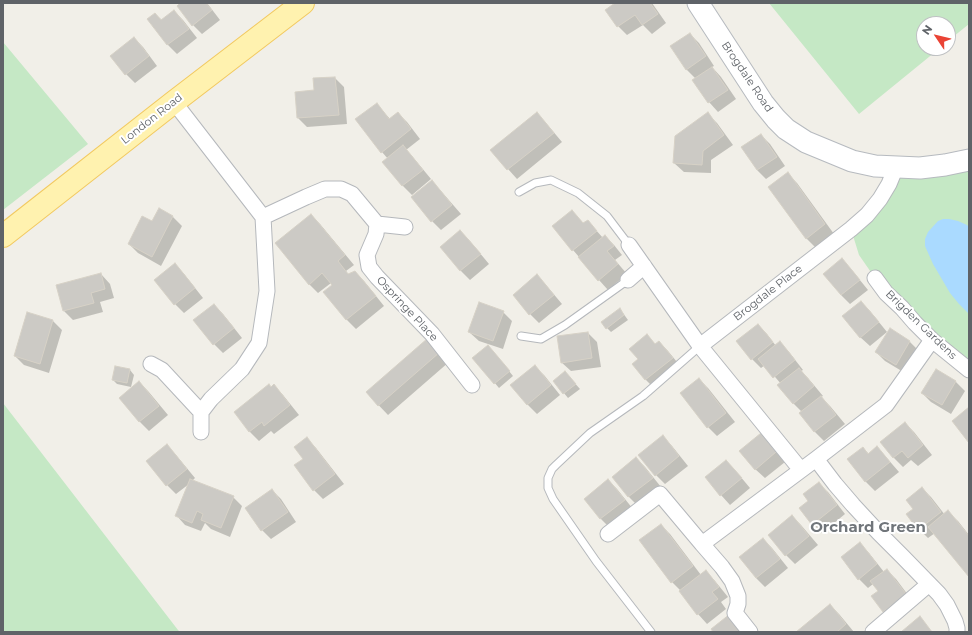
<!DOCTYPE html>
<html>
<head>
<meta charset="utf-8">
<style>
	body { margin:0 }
	#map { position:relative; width:972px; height:635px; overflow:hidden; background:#f1efe8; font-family:Montserrat,sans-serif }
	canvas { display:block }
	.frame { position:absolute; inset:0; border:4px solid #5f6368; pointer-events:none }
	.north { position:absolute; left:916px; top:16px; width:40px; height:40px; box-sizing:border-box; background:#fff; border:1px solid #bfc1c3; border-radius:50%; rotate:305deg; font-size:11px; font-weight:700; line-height:16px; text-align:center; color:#5f6368 }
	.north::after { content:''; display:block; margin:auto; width:14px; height:18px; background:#ea4335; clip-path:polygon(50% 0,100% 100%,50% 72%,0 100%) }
</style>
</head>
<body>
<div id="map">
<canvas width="972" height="635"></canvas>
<div class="frame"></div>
<div class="north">N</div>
</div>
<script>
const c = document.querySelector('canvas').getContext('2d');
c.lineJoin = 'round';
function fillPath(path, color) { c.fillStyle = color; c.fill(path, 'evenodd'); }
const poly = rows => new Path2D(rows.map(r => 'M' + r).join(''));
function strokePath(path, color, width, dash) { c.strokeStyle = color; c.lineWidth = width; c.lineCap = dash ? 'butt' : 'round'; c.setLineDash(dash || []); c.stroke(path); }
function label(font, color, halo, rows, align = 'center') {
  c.font = font + ' Montserrat,sans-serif'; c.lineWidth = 4; c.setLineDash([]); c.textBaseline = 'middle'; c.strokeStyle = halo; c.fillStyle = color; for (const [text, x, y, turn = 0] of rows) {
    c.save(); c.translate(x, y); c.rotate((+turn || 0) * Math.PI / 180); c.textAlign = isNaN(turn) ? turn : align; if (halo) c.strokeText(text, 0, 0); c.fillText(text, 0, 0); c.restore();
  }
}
const green = poly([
	[769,3,969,3,969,24,948,41,948,24,924,24,924,48,940,48,859,114],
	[3,42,88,144,3,210],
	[969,160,969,370,875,278,859,255,851,229,896,167],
	[3,403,178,630,180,632,3,632]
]);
const water = poly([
	[943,219,949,219,958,221,967,225,969,227,969,314,959,304,950,293,933,264,925,246,925,239,928,232,938,221]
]);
const shadow = poly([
	[182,3,207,3,220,20,202,34,193,25],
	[617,3,652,3,666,23,652,34,643,25,627,35,618,26,607,10],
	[174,11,183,20,197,38,177,54,168,45,148,19,155,14,162,20],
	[690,34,699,43,714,66,712,67,721,77,736,99,718,112,709,102,696,79,686,69],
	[134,38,143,47,157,66,135,83,126,74,112,56],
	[335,78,344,87,347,124,307,127,298,118,315,91,314,79],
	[377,104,390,119,398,113,407,122,420,139,406,150,412,156,431,179,412,195,403,186,384,162,388,159,382,152],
	[537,114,546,123,562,142,517,179,508,169,492,150],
	[708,114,717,123,733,145,711,160,711,173,684,172,674,163],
	[761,135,770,144,785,166,766,179,757,170],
	[788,174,797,183,834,234,815,247,806,238],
	[432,182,441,191,461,214,441,230,432,221],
	[159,210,173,217,182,226,161,266,138,253,129,244,153,223],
	[572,211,584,224,588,221,603,238,605,236,614,245,622,255,615,260,627,274,608,290,599,280,573,250],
	[311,215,320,224,354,265,346,271,349,275,355,272,364,281,384,306,356,329,347,320,325,292,333,285,331,283,318,293,309,284],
	[460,231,469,240,489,264,470,280,461,271,441,247],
	[842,260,851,269,868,290,850,304,841,295],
	[175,265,184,274,203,298,184,313,175,304,156,281],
	[101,274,110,284,114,298,100,302,103,312,73,320,64,311,58,286],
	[537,276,546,285,562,304,539,323,530,314,514,295],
	[861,302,870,311,887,332,870,346,860,337],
	[214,305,223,314,242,338,223,353,214,344,195,321],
	[620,309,628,320,611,332,607,328],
	[503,312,512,321,503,349,479,341,469,332],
	[53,321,62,330,49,373,24,365,15,356],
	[758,325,767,334,776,346,780,343,789,352,803,370,801,371,808,378,823,396,821,397,830,406,845,424,824,441,815,432,801,414,802,412,793,403,781,384,765,365,761,368,752,359],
	[890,330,910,342,919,351,905,373,885,361,876,352],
	[588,333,597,342,601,367,571,371,561,362],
	[647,336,656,345,659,342,668,351,681,367,655,389,646,380,633,364,639,360],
	[437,349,449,362,388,415,367,393],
	[492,350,513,376,499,388,474,358],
	[534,366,544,375,560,395,537,414,528,405,512,385],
	[130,370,134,375,131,387,117,384,113,380],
	[936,370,956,382,965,391,951,414,931,402,922,393],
	[565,372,580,389,568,398,554,381],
	[699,379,708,388,735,422,717,436,708,427],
	[139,382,148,391,168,415,149,431,140,422,120,398],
	[274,386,283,395,299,415,274,434,271,431,259,441,250,432,236,412],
	[905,423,914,432,932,455,918,466,911,460,903,467,894,458,881,442],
	[761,434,770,444,785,462,765,478,755,469],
	[663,437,672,446,688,466,665,484,656,475],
	[307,439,316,448,344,484,323,499,314,490],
	[167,446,176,455,195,478,192,481,233,497,242,506,230,537,211,529,205,523,201,531,185,525,176,515,189,484,176,494,167,485],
	[877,447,886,457,899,472,875,491,866,482,848,459,863,448,869,454],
	[636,458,645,467,661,487,638,506,629,497,613,477],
	[726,461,735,470,750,488,730,505,721,495],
	[608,480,617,489,633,509,610,528,601,519,585,499],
	[818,483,828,492,845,514,822,533,813,524,810,501],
	[922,488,931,497,945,515,948,512,958,521,969,535,969,575,935,533,928,538,919,529],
	[272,490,281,499,296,522,271,539,262,530],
	[792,516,801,525,818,545,795,564,786,555],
	[661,525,670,534,701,575,706,571,715,581,728,597,721,602,726,609,707,624,698,614,681,591,672,582],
	[763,539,772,548,788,568,765,587,756,578],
	[860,544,869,553,884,572,887,570,896,579,914,603,893,620,884,611,879,591,873,584,868,588,859,579],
	[830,605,839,614,854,632,798,632]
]);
const building = poly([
	[180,3,206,3,212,10,192,26,177,6,180,3],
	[615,3,650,3,658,14,642,25,635,15,617,27,605,10,615,3],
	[174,10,189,29,167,45,147,19,155,13,161,20,174,10],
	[690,33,706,56,686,70,670,46,690,33],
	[134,37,149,56,125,75,110,56,134,37],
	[712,67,728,90,708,103,692,80,712,67],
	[335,77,339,115,297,118,295,92,314,90,313,78,335,77],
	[377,103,389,119,398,112,411,129,381,153,355,119,377,103],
	[537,112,554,133,507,170,490,150,537,112],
	[708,112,724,135,703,151,702,165,673,163,675,136,708,112],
	[761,134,777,157,757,170,741,147,761,134],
	[403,145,423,170,402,186,382,162,403,145],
	[788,172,825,224,806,239,768,187,788,172],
	[432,180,452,205,431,222,411,197,432,180],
	[159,208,173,216,152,257,128,244,142,216,152,221,159,208],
	[572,210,583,223,588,220,597,231,572,251,552,226,572,210],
	[311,214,345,255,338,261,348,274,355,271,376,296,346,320,323,292,332,285,322,273,309,285,275,243,311,214],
	[460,230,481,254,460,271,440,247,460,230],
	[605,235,614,246,607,251,618,264,598,281,578,257,605,235],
	[842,258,860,280,841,295,823,274,842,258],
	[175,263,195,288,174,305,154,280,175,263],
	[101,273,105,289,91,293,94,303,63,311,56,285,101,273],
	[537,274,554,295,529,315,513,295,537,274],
	[861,301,879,322,860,338,842,316,861,301],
	[479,302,504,311,493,341,468,332,479,302],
	[214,304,234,328,213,345,193,320,214,304],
	[620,308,624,315,606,329,601,322,620,308],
	[27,312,53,320,40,364,14,356,27,312],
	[758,324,773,342,751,360,736,341,758,324],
	[890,328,910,341,896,365,875,352,890,328],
	[588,332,592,358,561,363,557,336,588,332],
	[647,334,655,344,659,341,673,358,645,380,632,364,638,359,629,349,647,334],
	[428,338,440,352,378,406,366,392,428,338],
	[780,341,795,360,773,378,758,359,780,341],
	[488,345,510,371,494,384,472,358,488,345],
	[535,365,551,385,527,405,510,385,535,365],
	[115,366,130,369,127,383,112,380,115,366],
	[799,368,814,386,793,404,777,385,799,368],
	[936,369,956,381,942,405,921,393,936,369],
	[565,371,576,384,563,394,553,381,565,371],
	[699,378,726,413,707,428,680,393,699,378],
	[139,381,159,406,139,422,119,398,139,381],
	[269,384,271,387,274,384,290,405,264,426,262,422,249,432,234,412,269,384],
	[821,396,836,415,814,432,799,413,821,396],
	[969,407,969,443,952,421,969,407],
	[905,422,923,445,908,458,902,451,893,458,880,442,905,422],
	[761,433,776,452,755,470,739,451,761,433],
	[663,435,679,456,655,476,638,455,663,435],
	[307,437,335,474,313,491,294,465,303,459,294,447,307,437],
	[167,444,187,469,166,486,146,461,167,444],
	[877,446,890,462,865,482,847,459,863,447,868,454,877,446],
	[636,457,653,478,628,497,612,477,636,457],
	[726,460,742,478,720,496,705,477,726,460],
	[190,479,234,496,221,528,201,520,203,514,197,511,192,523,175,516,190,479],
	[608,479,625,500,600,519,584,499,608,479],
	[819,482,837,505,812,525,799,508,808,501,803,494,819,482],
	[922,487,941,512,918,530,906,514,913,509,906,500,922,487],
	[272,489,288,512,261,531,245,508,272,489],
	[948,510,969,536,969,577,928,527,948,510],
	[792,515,809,536,785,556,768,535,792,515],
	[661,524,693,566,671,583,639,540,661,524],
	[763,538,780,559,756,578,739,557,763,538],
	[860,542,877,564,858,580,841,557,860,542],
	[887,569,906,594,883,612,871,596,878,591,870,581,887,569],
	[706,570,719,587,712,592,718,599,697,615,679,591,706,570],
	[830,604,846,624,837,632,796,632,830,604],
	[730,614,744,632,713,632,711,629,730,614],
	[920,616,932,632,901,632,920,616]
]);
const lane = poly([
	[519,192,535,183,551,180,578,193,607,216,629,245],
	[521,336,541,339,565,325,628,280],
	[651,632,596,561,553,499,548,488,548,478,552,469,556,465,590,433,643,396,700,346]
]);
const street = poly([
	[174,102,263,217,267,291,259,343,242,369,211,399,201,412,201,432],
	[263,217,306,197,325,189,341,189,352,194,377,224,376,234,367,255,369,267,377,277,432,334,472,385],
	[377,224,405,227],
	[629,245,700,346,851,229,867,215,880,199,889,184,896,167],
	[875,278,886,293,902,308,915,323,932,340,969,370],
	[628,280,644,266],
	[700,346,801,470],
	[151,364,162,370,201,412],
	[816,459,835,484,853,505,878,532,903,557,939,594,947,605,955,621,957,628,957,632],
	[608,534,660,494,702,544,816,459,886,405,932,340],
	[702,544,722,567,732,581,738,596,738,604,735,613,750,632],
	[873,632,929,584]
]);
const secondary = poly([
	[698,3,763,103,776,119,786,129,806,142,852,161,875,166,920,168,945,165,969,160]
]);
const primary = poly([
	[3,236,174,102,303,3]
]);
const streetNames = [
	["Brogdale Road",747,77,56],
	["London Road",152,119,-38],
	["Brogdale Place",768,293,-38],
	["Ospringe Place",407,309,47],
	["Brigden Gardens",921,325,44]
];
const districtNames = [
	["Orchard Green",868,528]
];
fillPath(green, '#c5e8c5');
fillPath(water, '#aadaff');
fillPath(shadow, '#0003');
fillPath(building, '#cccac5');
strokePath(building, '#d6d1c6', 1);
strokePath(lane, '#b5b8bc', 9);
strokePath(street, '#b5b8bc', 17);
strokePath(secondary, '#b6babf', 23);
strokePath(primary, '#f2c960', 24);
strokePath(lane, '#fff', 7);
strokePath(street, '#fff', 15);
strokePath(secondary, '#fff', 21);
strokePath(primary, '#fff2af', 22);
label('11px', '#5f6368', '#fff', streetNames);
label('bold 15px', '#70757a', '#fff', districtNames);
</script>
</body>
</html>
